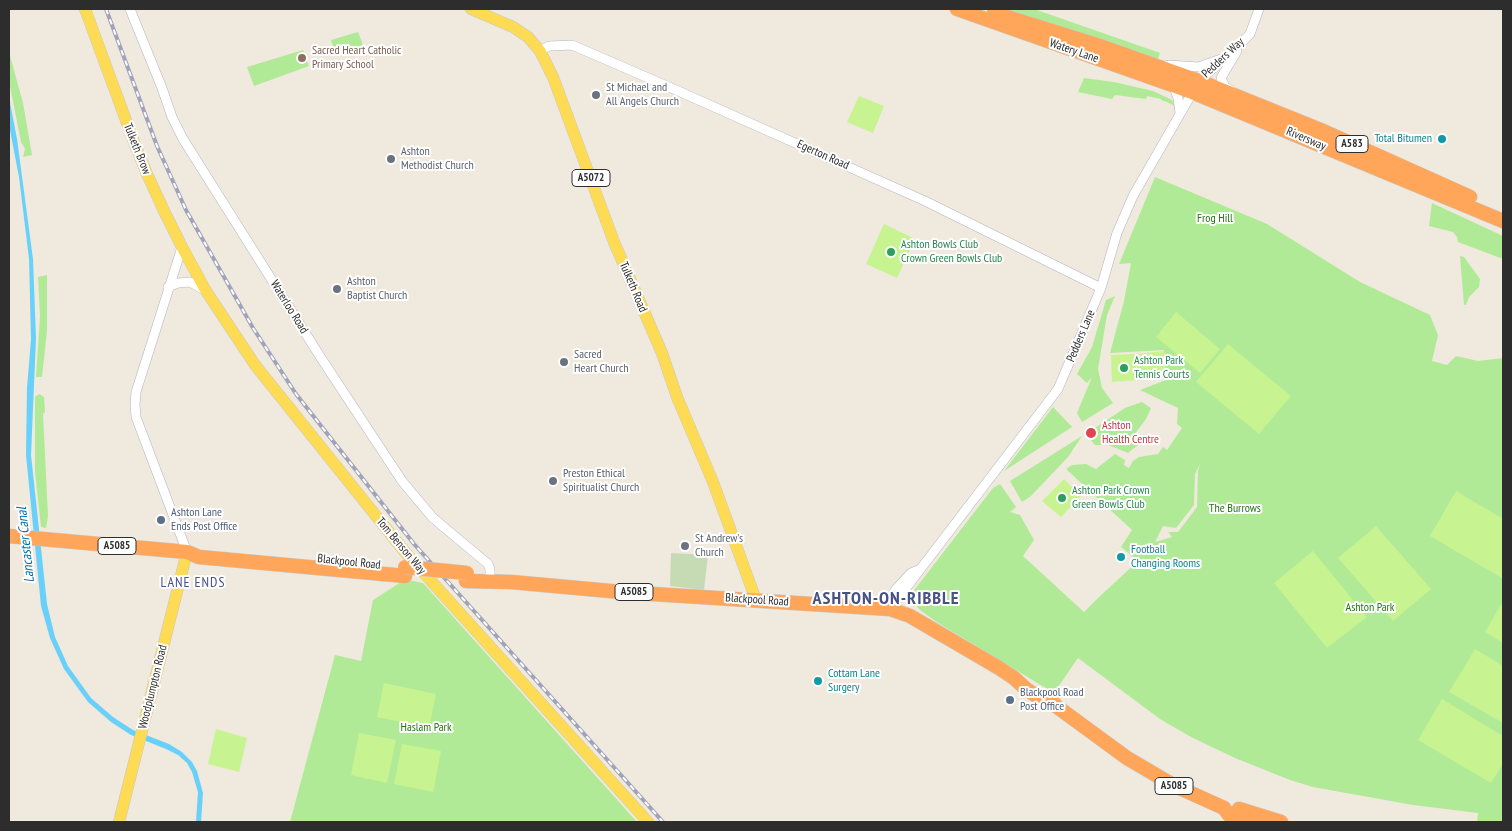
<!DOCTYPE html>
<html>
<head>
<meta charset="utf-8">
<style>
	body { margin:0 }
	#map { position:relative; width:1512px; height:831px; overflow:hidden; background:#efe9de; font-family:"PT Sans Narrow",sans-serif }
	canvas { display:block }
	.frame { position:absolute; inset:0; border:10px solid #2d2d2d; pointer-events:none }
</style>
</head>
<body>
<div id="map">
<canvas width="1512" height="831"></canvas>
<div class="frame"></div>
</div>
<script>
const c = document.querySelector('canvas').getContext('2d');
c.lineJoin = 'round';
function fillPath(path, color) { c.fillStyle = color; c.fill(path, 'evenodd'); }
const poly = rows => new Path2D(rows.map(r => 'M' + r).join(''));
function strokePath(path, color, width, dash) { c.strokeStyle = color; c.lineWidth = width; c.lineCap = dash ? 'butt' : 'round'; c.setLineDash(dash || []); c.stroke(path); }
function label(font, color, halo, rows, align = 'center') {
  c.font = font + ' "PT Sans Narrow",sans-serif'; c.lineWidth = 4; c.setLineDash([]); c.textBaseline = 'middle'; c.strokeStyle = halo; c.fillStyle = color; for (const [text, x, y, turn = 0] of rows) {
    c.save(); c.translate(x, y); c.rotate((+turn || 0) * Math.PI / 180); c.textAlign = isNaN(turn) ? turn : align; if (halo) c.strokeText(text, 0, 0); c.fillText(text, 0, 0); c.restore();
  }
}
const green = poly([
	[993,9,1034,9,1160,53,1158,59,1139,54],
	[358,32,363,45,336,56,331,40],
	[303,50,309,66,254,86,247,67],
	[9,52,23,103,32,155,23,157,25,149,21,142,9,81],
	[1084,78,1114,82,1153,91,1172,100,1175,107,1175,109,1173,105,1167,102,1161,100,1161,99,1147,96,1146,99,1115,95,1112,99,1078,92],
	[1155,177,1267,224,1360,282,1430,315,1438,335,1432,361,1447,365,1456,356,1478,361,1503,358,1503,822,1477,822,1478,813,1413,805,1313,787,1290,780,1235,758,1191,737,1160,719,1078,658,1054,693,938,623,920,610,914,603,912,593,993,488,1000,484,1016,507,1010,512,1020,515,1034,540,1023,556,1084,612,1098,598,1138,561,1121,547,1132,530,1066,469,1072,465,1086,464,1096,469,1115,454,1125,460,1124,465,1129,468,1133,461,1139,457,1158,454,1163,447,1167,450,1182,428,1177,424,1178,408,1140,390,1166,380,1164,350,1110,353,1124,301,1131,263,1119,264],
	[1200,464,1198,471,1197,507,1178,532,1168,532,1172,537,1155,542,1163,526,1176,528,1194,505,1195,474],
	[1432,203,1503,236,1503,261,1503,259,1458,242,1457,237,1453,232,1429,226],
	[1460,256,1464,257,1480,279,1479,287,1469,297,1466,305,1464,305],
	[47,275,47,331,42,377,36,377,40,316,38,277],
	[1115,296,1107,315,1098,369,1102,388,1113,403,1082,422,1077,413,1092,377,1087,383,1077,374,1092,347,1106,300],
	[39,394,44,397,45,412,43,414,48,516,46,528,41,527,35,471,35,397],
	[1142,402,1151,408,1146,419,1134,435,1138,438,1138,445,1128,453,1108,445,1095,445,1086,434,1125,408],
	[1053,407,1072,427,1004,471],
	[1082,436,1068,457,1031,496,1022,502,1010,481],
	[413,581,423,583,637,822,290,822,335,655,361,661,373,600,401,582]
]);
const cemetery = poly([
	[671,553,708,555,704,590,670,586]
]);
const pitch = poly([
	[859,96,884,106,873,133,847,122],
	[884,224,915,239,897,278,866,264],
	[1176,312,1220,349,1200,373,1156,337],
	[1228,344,1291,396,1259,434,1196,382],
	[1164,351,1165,378,1138,380,1136,354],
	[1135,354,1137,380,1112,382,1111,355],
	[1064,479,1081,496,1061,517,1042,501],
	[1456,491,1503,519,1502,578,1430,536],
	[1376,526,1431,589,1393,621,1338,558],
	[1313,551,1367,617,1327,648,1274,583],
	[1503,601,1503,643,1485,632],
	[1475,649,1503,666,1503,723,1449,692],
	[384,683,436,694,429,728,377,717],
	[1442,699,1503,736,1503,764,1491,783,1418,740],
	[216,729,247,738,239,772,208,764],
	[359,733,396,740,387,783,351,775],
	[402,744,441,751,433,792,394,784]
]);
const water = poly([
	[9,97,17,139,33,259,36,338,31,455,47,604,55,637,68,666,91,698,113,717,133,730,169,744,182,752,192,762,197,771,203,793,201,822,196,822,198,792,192,772,187,763,178,755,166,749,131,735,111,722,88,702,64,669,50,638,41,606,26,455,27,388,31,339,29,259,19,177,9,125]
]);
const minor = poly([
	[130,9,162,88,172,117,183,139,321,358,402,481,433,518,488,564,490,569,490,575],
	[540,51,549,46,572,45,676,90,925,201,1101,288],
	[1168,65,1199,67,1221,59],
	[1173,85,1178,98,1180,113],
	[1232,91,1225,87,1221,78,1237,51],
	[182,247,136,392,135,405,136,417,187,552],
	[168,287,178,283,190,282,206,291],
	[890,608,893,594,896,589,911,573,920,569],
	[890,609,1058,389,1101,288,1117,233,1133,196,1199,81,1242,42,1250,34,1259,9]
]);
const major = poly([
	[85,9,134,142,147,174,164,211,182,247,206,291,255,365,405,552,648,822],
	[471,9,513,27,528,37,540,51,553,77,614,242,662,353,677,397,713,482,756,600],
	[119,822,187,552]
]);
const highway = poly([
	[957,9,1192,92,1503,221],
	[994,13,1103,47,1199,81,1323,131,1470,197],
	[9,536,187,552,199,557,405,576],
	[466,581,511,582,621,592,890,609,910,616,999,668,1014,678,1026,689,1041,699,1056,706],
	[1051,699,1056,706,1127,758,1173,785,1224,808,1229,815,1250,822],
	[1239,809,1281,822]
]);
const rail = poly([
	[106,9,157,146,186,210,253,328,296,394,414,544,663,822]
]);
const highwayBridge = poly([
	[405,567,467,573]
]);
const markers = [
	[302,58,5,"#8d6e63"],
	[596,95,5,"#6b7280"],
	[1442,139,5,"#0f9aa8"],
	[391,159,5,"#6b7280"],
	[891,252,5,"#2e9e5b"],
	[337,289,5,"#6b7280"],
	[564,362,5,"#6b7280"],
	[1124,368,5,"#2e9e5b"],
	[1091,433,6,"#e0444e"],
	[553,481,5,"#6b7280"],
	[1062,498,5,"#2e9e5b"],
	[161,520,5,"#5c6f8a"],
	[685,546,5,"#6b7280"],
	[1121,557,5,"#0f9aa8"],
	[818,681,5,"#0f9aa8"],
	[1010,700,5,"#5c6f8a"]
];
const shields = [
	[1352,144,32],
	[591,178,38],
	[117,546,38],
	[634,592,38],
	[1174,786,38]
];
const shieldNames = [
	["A583",1352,144],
	["A5072",591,178],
	["A5085",117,546],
	["A5085",634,592],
	["A5085",1174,786]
];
const educationNames = [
	["Sacred Heart Catholic",312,51],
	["Primary School",312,65]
];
const streetNames = [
	["Watery Lane",1074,51,19],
	["Pedders Way",1223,58,-43],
	["Riversway",1306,139,23],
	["Tulketh Brow",137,149,68],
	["Egerton Road",823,155,24],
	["Tulketh Road",633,287,67],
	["Waterloo Road",289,307,58],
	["Pedders Lane",1081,336,-67],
	["Tom Benson Way",401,546,50],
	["Blackpool Road",349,562,6],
	["Blackpool Road",757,600,4],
	["Woodplumpton Road",153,687,-76]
];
const worshipNames = [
	["St Michael and",606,88],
	["All Angels Church",606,102],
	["Ashton",401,152],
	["Methodist Church",401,166],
	["Ashton",347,282],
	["Baptist Church",347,296],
	["Sacred",574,355],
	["Heart Church",574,369],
	["Preston Ethical",563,474],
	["Spiritualist Church",563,488],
	["St Andrew's",695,539],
	["Church",695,553]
];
const cultureNames = [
	["Total Bitumen",1432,139,"right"],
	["Football",1131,550],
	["Changing Rooms",1131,564],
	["Cottam Lane",828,674],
	["Surgery",828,688]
];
const parkNames = [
	["Frog Hill",1215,219],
	["The Burrows",1235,509],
	["Ashton Park",1370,608],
	["Haslam Park",426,728]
];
const leisureNames = [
	["Ashton Bowls Club",901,245],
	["Crown Green Bowls Club",901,259],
	["Ashton Park",1134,361],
	["Tennis Courts",1134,375],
	["Ashton Park Crown",1072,491],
	["Green Bowls Club",1072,505]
];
const healthNames = [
	["Ashton",1102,426],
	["Health Centre",1102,440]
];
const serviceNames = [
	["Ashton Lane",171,513],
	["Ends Post Office",171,527],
	["Blackpool Road",1020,693],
	["Post Office",1020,707]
];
const waterNames = [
	["Lancaster Canal",26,545,-96]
];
const neighbourhoodNames = [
	["LANE ENDS",193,583]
];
const districtNames = [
	["ASHTON-ON-RIBBLE",886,599]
];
fillPath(green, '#b1ea96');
fillPath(cemetery, '#c6dbb4');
fillPath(pitch, '#c7f391');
fillPath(water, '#69d0fa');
strokePath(minor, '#b2b5c2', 10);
strokePath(major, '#c8c8c8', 12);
strokePath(highway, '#c8c8c8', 15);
strokePath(minor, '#fff', 9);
strokePath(major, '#fedb55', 11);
strokePath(highway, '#ffa65a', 14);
strokePath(rail, '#a0a3b9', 4);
strokePath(rail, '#fff', 2, [5.5]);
strokePath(highwayBridge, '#c8c8c8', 15, []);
strokePath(highwayBridge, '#ffa65a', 14);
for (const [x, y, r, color] of markers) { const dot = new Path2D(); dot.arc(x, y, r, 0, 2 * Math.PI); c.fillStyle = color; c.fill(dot); strokePath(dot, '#fff', 2); }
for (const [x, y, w] of shields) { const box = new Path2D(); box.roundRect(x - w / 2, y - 8.5, w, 17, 4); c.fillStyle = '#fff'; c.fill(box); strokePath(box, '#2d2d2d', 1); }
label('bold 11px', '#2d2d2d', null, shieldNames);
label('12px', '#785e54', '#fff', educationNames, 'left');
label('12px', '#2d2d2d', '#fff', streetNames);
label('12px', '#5b616d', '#fff', worshipNames, 'left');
label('12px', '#0d838f', '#fff', cultureNames, 'left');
label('12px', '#257314', '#fff', parkNames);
label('12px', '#27864d', '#fff', leisureNames, 'left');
label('12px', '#be3a42', '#fff', healthNames, 'left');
label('12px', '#4e5e75', '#fff', serviceNames, 'left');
label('italic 14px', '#016dad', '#fff', waterNames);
c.letterSpacing = '1px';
label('14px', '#485183', '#fff', neighbourhoodNames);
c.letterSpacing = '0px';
c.letterSpacing = '1px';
label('bold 18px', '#485183', '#fff', districtNames);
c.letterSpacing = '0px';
</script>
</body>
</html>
